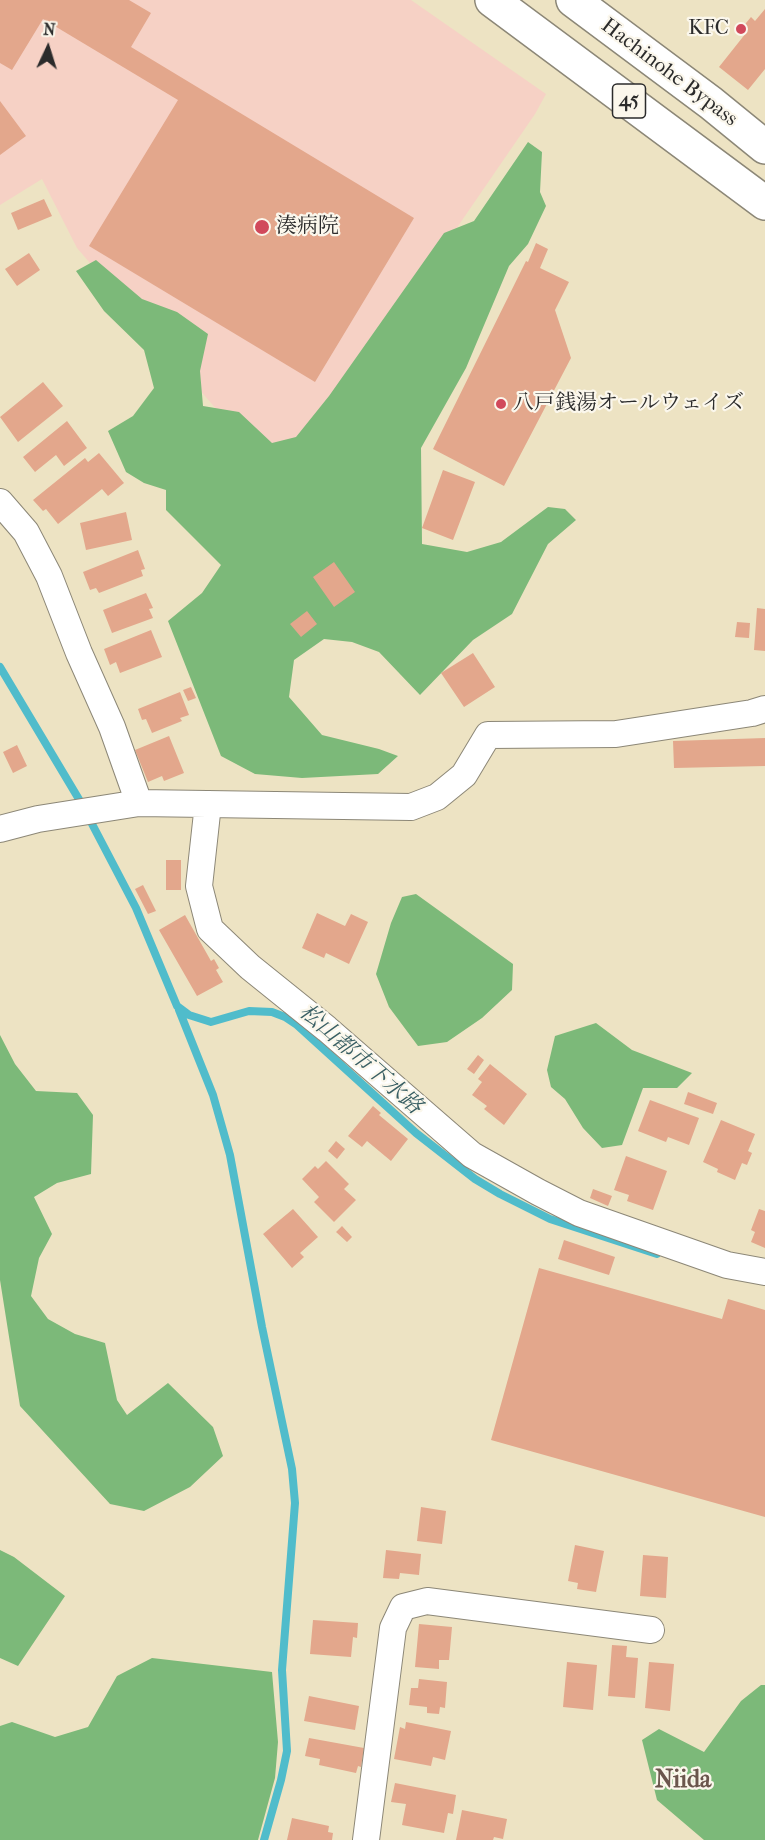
<!DOCTYPE html>
<html>
<head>
<meta charset="utf-8">
<style>
	body { margin:0 }
	#map { position:relative; width:765px; height:1840px; overflow:hidden; background:#ede3c3; font-family:"IM FELL French Canon",serif }
	canvas { display:block }
	.north { position:absolute; left:18px; top:18px; width:60px; height:60px; -webkit-text-stroke:4px #fbf7ec; paint-order:stroke; rotate:4deg; font-size:16px; font-weight:700; line-height:24px; text-align:center; color:#2b2b2b }
	.north::after { content:''; display:block; margin:auto; width:21px; height:27px; background:#2b2b2b; clip-path:polygon(50% 0,100% 100%,50% 72%,0 100%) }
</style>
</head>
<body>
<div id="map">
<canvas width="765" height="1840"></canvas>
<div class="north">N</div>
</div>
<script>
const c = document.querySelector('canvas').getContext('2d');
c.lineJoin = 'round';
function fillPath(path, color) { c.fillStyle = color; c.fill(path, 'evenodd'); }
const poly = rows => new Path2D(rows.map(r => 'M' + r).join(''));
function strokePath(path, color, width, dash) { c.strokeStyle = color; c.lineWidth = width; c.lineCap = dash ? 'butt' : 'round'; c.setLineDash(dash || []); c.stroke(path); }
function label(font, color, halo, rows, align = 'center') {
  c.font = font + ' "IM FELL French Canon","Noto Serif JP",serif'; c.lineWidth = 4.5; c.setLineDash([]); c.textBaseline = 'middle'; c.strokeStyle = halo; c.fillStyle = color; for (const [text, x, y, turn = 0] of rows) {
    c.save(); c.translate(x, y); c.rotate((+turn || 0) * Math.PI / 180); c.textAlign = isNaN(turn) ? turn : align; if (halo) c.strokeText(text, 0, 0); c.fillText(text, 0, 0); c.restore();
  }
}
const built = poly([
	[0,0,411,0,546,94,535,114,281,484,77,248,42,179,0,205]
]);
const forest = poly([
	[528,142,542,152,540,192,546,206,528,244,509,266,466,368,421,448,422,544,467,552,501,542,548,507,565,509,576,520,548,544,512,614,473,640,420,695,379,652,352,642,324,639,294,660,289,697,322,735,379,749,398,756,378,774,302,778,255,774,221,756,168,621,202,593,221,565,166,510,166,490,144,483,126,472,108,431,133,416,154,388,144,350,104,311,76,271,96,260,142,299,177,312,208,334,200,371,203,406,239,412,272,443,296,437,329,396,444,233,474,221],
	[416,894,513,964,512,990,482,1018,447,1042,418,1046,389,1007,376,974,391,923,402,897],
	[596,1023,632,1050,692,1073,677,1088,643,1088,622,1145,602,1148,583,1128,565,1099,551,1087,547,1070,555,1036],
	[0,1035,15,1064,36,1091,77,1093,93,1115,91,1174,57,1183,34,1197,52,1234,39,1258,31,1296,48,1319,75,1334,105,1343,117,1400,127,1415,168,1383,213,1427,223,1456,190,1487,144,1511,110,1504,20,1406,0,1280],
	[0,1550,14,1557,65,1596,18,1666,0,1658],
	[152,1658,272,1672,278,1742,275,1778,258,1840,0,1840,0,1726,12,1722,55,1737,88,1727,117,1676],
	[761,1685,765,1685,765,1840,704,1840,657,1800,642,1740,659,1729,704,1752,741,1701]
]);
const stream = poly([
	[0,667,80,801,136,908,177,1006,189,1015,211,1022,249,1011,272,1012,285,1017,297,1025,416,1133,475,1179,500,1194,550,1219,657,1254],
	[179,1010,213,1095,230,1155,262,1327,292,1469,295,1503,282,1670,287,1751,281,1780,264,1840]
]);
const building = poly([
	[0,0,129,0,151,13,131,47,414,218,315,382,89,246,178,100,43,19,12,70,0,63],
	[765,9,765,69,748,90,719,67,746,33,741,29,751,17,755,21],
	[0,101,26,136,0,155],
	[44,199,52,216,18,230,11,213],
	[536,243,548,249,540,268,569,282,555,310,571,358,504,486,433,449,526,261,528,262],
	[29,253,40,270,17,286,5,269],
	[43,382,63,406,18,442,0,417],
	[67,421,87,448,64,466,56,455,35,472,23,457],
	[99,453,124,483,108,496,102,489,58,524,46,509,43,511,33,500,85,458,88,462],
	[443,470,475,482,453,540,422,528],
	[126,512,132,540,86,550,80,523],
	[138,550,145,569,141,570,143,576,99,593,96,588,90,590,83,572],
	[334,562,355,592,334,607,313,577],
	[146,593,153,608,149,609,153,618,112,633,103,610],
	[757,608,765,609,765,651,754,650],
	[307,611,317,624,301,637,290,624],
	[737,622,750,623,749,638,735,637],
	[151,630,162,657,120,673,116,662,110,665,104,649],
	[473,653,495,687,464,707,441,673],
	[191,687,196,698,188,701,183,690],
	[180,692,189,715,180,718,182,721,152,733,146,719,142,720,138,709],
	[169,736,184,773,164,781,162,776,148,782,135,750],
	[765,738,765,766,674,768,673,741],
	[17,745,27,766,13,773,3,752],
	[166,860,181,860,181,890,166,890],
	[143,885,156,911,148,914,135,889],
	[317,913,345,926,351,914,368,922,349,964,326,953,324,958,302,948],
	[185,915,211,961,214,959,219,968,216,970,223,982,197,996,159,930],
	[478,1055,484,1060,474,1074,467,1069],
	[490,1064,527,1094,504,1125,484,1109,487,1106,472,1095,482,1082,478,1079],
	[688,1092,717,1103,713,1114,684,1104],
	[650,1100,699,1118,689,1145,668,1137,666,1142,638,1131],
	[373,1106,381,1113,379,1115,408,1139,391,1161,367,1141,362,1147,348,1136],
	[721,1120,755,1134,748,1151,752,1153,747,1165,742,1163,735,1180,717,1172,718,1169,703,1162],
	[336,1141,345,1149,337,1159,328,1151],
	[626,1156,667,1171,653,1210,627,1201,629,1195,614,1190],
	[326,1161,349,1184,344,1189,356,1200,334,1222,314,1202,319,1197,302,1179,315,1166,318,1169],
	[593,1189,612,1196,608,1206,590,1198],
	[293,1209,318,1237,300,1253,304,1257,292,1268,263,1234],
	[759,1209,765,1211,765,1248,751,1242,755,1232,751,1230],
	[342,1226,352,1237,347,1242,336,1232],
	[564,1240,615,1257,609,1275,558,1259],
	[539,1268,722,1319,728,1299,765,1310,765,1517,491,1440],
	[421,1507,446,1511,442,1544,417,1541],
	[575,1545,604,1551,596,1592,577,1589,578,1583,568,1581],
	[386,1550,421,1554,419,1575,400,1573,399,1579,383,1578],
	[643,1555,668,1557,666,1598,640,1596],
	[313,1620,358,1623,357,1638,353,1637,351,1657,310,1654],
	[419,1624,452,1627,449,1660,439,1660,439,1669,415,1667],
	[612,1645,627,1646,626,1657,638,1658,635,1698,608,1696],
	[567,1662,597,1665,593,1710,563,1707],
	[649,1662,674,1664,670,1711,645,1708],
	[419,1679,447,1682,445,1708,440,1707,439,1714,427,1713,427,1707,409,1705,411,1688,418,1688],
	[309,1696,359,1706,355,1730,304,1721],
	[406,1722,451,1731,445,1760,433,1757,431,1766,394,1759,400,1727,405,1729],
	[309,1738,364,1748,361,1767,358,1766,356,1773,319,1765,320,1759,305,1756],
	[395,1783,456,1795,453,1814,448,1813,444,1833,402,1825,406,1804,391,1802],
	[462,1810,507,1819,503,1839,494,1837,493,1840,456,1840],
	[292,1818,329,1826,328,1832,333,1833,332,1840,287,1840]
]);
const street = poly([
	[0,502,26,532,49,576,79,653,112,727,139,803],
	[208,804,199,886,210,929,250,967,327,1029,472,1155,538,1192,579,1213,727,1265,765,1272],
	[0,829,38,819,139,803,411,807,437,797,464,775,488,735,616,734,752,713,765,709],
	[366,1840,393,1628,403,1607,427,1601,651,1630]
]);
const highway = poly([
	[492,0,765,203],
	[573,0,711,103,765,147]
]);
const markers = [
	[741,29,6,"#d1495b"],
	[262,227,8,"#d1495b"],
	[501,404,6,"#d1495b"]
];
const shields = [
	[629,101,33]
];
const shieldNames = [
	["45",629,101]
];
const poiNames = [
	["KFC",729,29,"right"],
	["湊病院",276,227],
	["八戸銭湯オールウェイズ",513,404]
];
const streetNames = [
	["Hachinohe Bypass",669,73,37]
];
const waterNames = [
	["松山都市下水路",360,1060,41]
];
const quarterNames = [
	["Niida",683,1781]
];
fillPath(built, '#f6d1c5');
fillPath(forest, '#7cb979');
strokePath(stream, '#50bccb', 8);
fillPath(building, '#e3a78c');
strokePath(street, '#8c8777', 28);
strokePath(highway, '#8c8777', 36);
strokePath(street, '#fff', 26);
strokePath(highway, '#fff', 33);
for (const [x, y, r, color] of markers) { const dot = new Path2D(); dot.arc(x, y, r, 0, 2 * Math.PI); c.fillStyle = color; c.fill(dot); strokePath(dot, '#fbf7ec', 2); }
for (const [x, y, w] of shields) { const box = new Path2D(); box.roundRect(x - w / 2, y - 17, w, 34, 4.5); c.fillStyle = '#fbf7ec'; c.fill(box); strokePath(box, '#2b2b2b', 1.5); }
label('bold 20px', '#2b2b2b', null, shieldNames);
label('21px', '#2b2b2b', '#fbf7ec', poiNames, 'left');
label('21px', '#2b2b2b', '#fbf7ec', streetNames);
label('italic 22px', '#385e63', '#fbf7ec', waterNames);
label('bold 24px', '#6b564d', '#fbf7ec', quarterNames);
</script>
</body>
</html>
